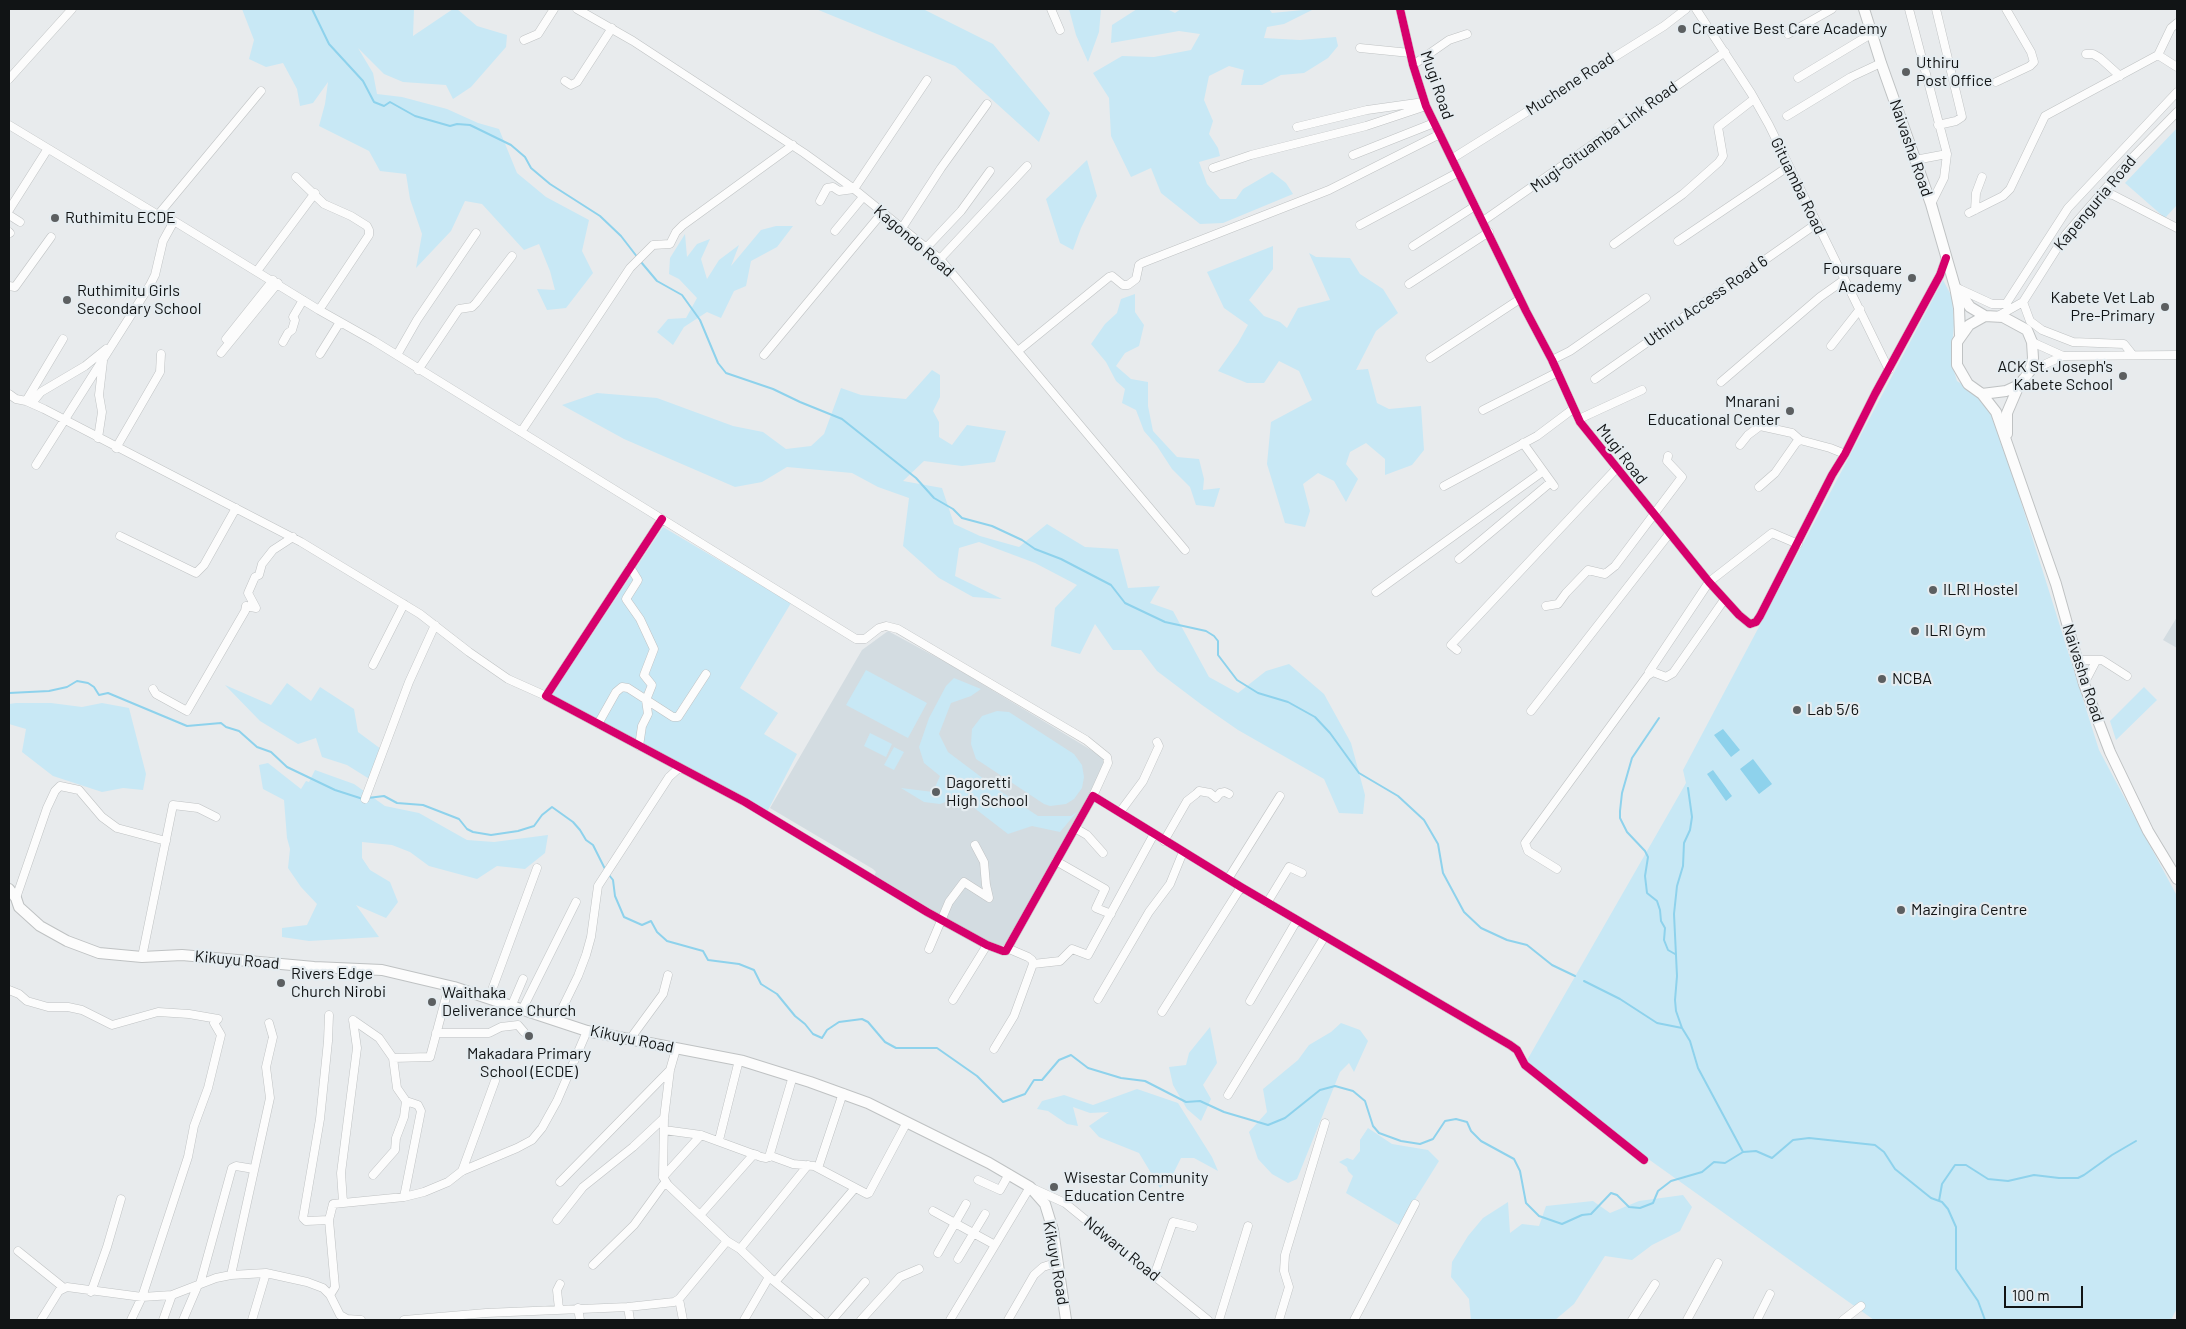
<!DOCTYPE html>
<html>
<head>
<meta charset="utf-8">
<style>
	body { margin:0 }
	#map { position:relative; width:2186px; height:1329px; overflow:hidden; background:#e8ebed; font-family:Barlow,sans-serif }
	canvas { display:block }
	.frame { position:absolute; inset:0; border:10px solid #111415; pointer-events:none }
	.scale { position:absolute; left:2004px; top:1286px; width:79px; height:22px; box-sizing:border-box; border:2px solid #111415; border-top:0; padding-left:6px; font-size:15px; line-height:18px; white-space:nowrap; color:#111415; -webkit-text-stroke:4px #e5ecf0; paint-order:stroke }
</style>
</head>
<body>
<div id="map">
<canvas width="2186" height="1329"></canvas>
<div class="frame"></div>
<div class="scale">100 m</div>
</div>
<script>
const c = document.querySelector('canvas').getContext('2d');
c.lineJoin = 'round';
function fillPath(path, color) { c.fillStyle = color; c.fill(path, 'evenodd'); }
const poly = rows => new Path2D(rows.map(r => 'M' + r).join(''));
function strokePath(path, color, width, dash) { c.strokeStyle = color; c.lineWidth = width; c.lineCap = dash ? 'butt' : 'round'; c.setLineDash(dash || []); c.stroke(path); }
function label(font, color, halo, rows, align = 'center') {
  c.font = font + ' Barlow,sans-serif'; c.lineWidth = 4.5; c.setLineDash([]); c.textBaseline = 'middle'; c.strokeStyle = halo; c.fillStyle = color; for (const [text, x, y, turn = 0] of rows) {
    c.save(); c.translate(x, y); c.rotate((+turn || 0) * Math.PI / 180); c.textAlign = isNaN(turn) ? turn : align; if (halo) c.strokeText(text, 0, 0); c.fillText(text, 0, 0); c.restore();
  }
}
const built = poly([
	[2177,617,2177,648,2163,640],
	[888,631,949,664,1106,759,1091,796,1008,944,995,947,874,876,876,872,873,869,770,808,862,650]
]);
const green = poly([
	[242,9,414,9,413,36,453,9,457,9,477,26,507,35,506,47,471,87,453,99,446,85,403,82,384,74,358,48,373,73,377,94,402,97,447,109,478,123,499,129,517,173,546,197,589,220,582,251,593,273,566,308,547,310,537,289,555,290,550,271,539,244,524,250,482,204,465,201,451,231,416,268,422,234,410,199,406,174,380,171,369,151,319,126,325,104,328,82,313,103,300,106,297,89,283,63,266,67,249,59,254,40],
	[816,9,923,9,993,44,1050,113,1039,142,955,66],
	[1069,9,1101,9,1099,32,1088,62,1076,35],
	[1137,9,1167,9,1175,13,1181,9,1269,9,1272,13,1314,9,1284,24,1267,27,1264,38,1300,40,1336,37,1338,46,1328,58,1304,73,1281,75,1262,85,1241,85,1244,70,1229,66,1209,76,1204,100,1213,121,1209,134,1218,148,1220,156,1199,162,1207,184,1220,199,1236,199,1243,189,1272,172,1286,183,1293,194,1223,223,1200,224,1161,193,1151,168,1131,177,1111,136,1109,98,1093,73,1122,56,1154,57,1191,50,1200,34,1179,31,1111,43,1112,25],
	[2177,128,2177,205,2165,218,2125,183],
	[1087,160,1097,196,1081,228,1073,250,1060,243,1046,199],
	[776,226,793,226,777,247,751,261,746,286,734,291,721,318,707,312,684,327,673,345,657,332,668,319,686,318,697,298,679,279,669,274,670,258,685,234,687,257,697,244,710,239,701,259,707,279,719,260,739,245,731,266,761,230],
	[1273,246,1273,269,1249,300,1264,316,1280,322,1287,328,1298,308,1330,300,1309,253,1316,257,1350,258,1360,274,1383,289,1398,313,1376,331,1356,370,1368,369,1377,403,1389,409,1421,406,1424,450,1412,465,1385,475,1385,459,1366,443,1350,452,1346,464,1358,479,1346,502,1334,481,1318,473,1303,484,1310,511,1305,527,1285,523,1267,464,1271,422,1312,400,1299,371,1279,361,1264,383,1247,383,1218,371,1238,343,1248,325,1224,308,1207,272],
	[1943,280,1952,297,1954,324,1951,361,1957,381,1976,393,1994,416,2099,750,2177,896,2177,1308,2171,1320,1874,1320,1522,1069,1686,783,1683,770],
	[1135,294,1135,312,1144,325,1139,346,1125,353,1116,366,1131,379,1148,382,1148,406,1153,431,1177,457,1199,459,1204,479,1203,490,1220,488,1214,507,1196,505,1190,487,1172,469,1157,446,1144,431,1136,410,1122,403,1125,389,1116,381,1106,362,1091,344,1105,324,1117,313,1121,299],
	[932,370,940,375,940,397,933,411,939,422,939,437,952,445,967,425,1006,431,995,462,962,466,924,461,903,481,942,488,954,524,980,536,1019,547,1047,524,1085,547,1118,549,1128,588,1160,586,1150,603,1173,611,1209,677,1238,693,1266,671,1289,664,1324,694,1351,743,1365,795,1363,814,1339,813,1324,779,1238,730,1202,705,1157,671,1141,650,1113,650,1095,624,1080,654,1051,646,1055,608,1077,585,1035,563,979,542,959,548,955,576,1002,599,973,597,939,578,903,546,909,498,878,487,852,473,787,467,762,482,735,487,624,439,562,405,597,393,657,398,733,426,763,432,786,449,811,446,824,434,841,388,861,395,906,399],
	[663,527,791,603,740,688,778,713,764,734,797,754,767,812,552,695],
	[866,670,927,703,908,738,846,705],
	[954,678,981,689,971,696,951,703,939,734,948,752,997,789,1038,816,1071,816,1077,812,1060,832,1032,826,1008,834,960,797,940,804,924,802,901,788,933,792,940,776,924,763,919,747,929,718,946,686],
	[287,683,311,701,320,687,354,709,358,732,385,752,371,780,347,765,322,757,316,738,298,744,260,721,225,685,271,705],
	[2144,687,2157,700,2116,740,2110,721],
	[16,703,51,703,82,707,102,703,129,708,146,774,143,790,123,788,102,792,53,776,22,752,26,729,9,724,9,704],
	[997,711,1009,712,1074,754,1082,765,1084,777,1082,788,1074,799,1066,804,1050,806,1044,804,976,759,971,744,972,729,982,716],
	[870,733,892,744,886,757,864,746],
	[894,747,904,752,894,770,884,765],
	[268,763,301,789,306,781,309,782,315,770,354,784,385,806,419,813,467,840,494,842,548,835,545,853,525,869,497,866,477,879,429,866,410,852,392,845,362,842,362,858,370,870,390,882,398,902,386,918,356,905,379,937,309,941,282,937,282,928,307,925,317,904,301,887,288,868,290,849,287,838,284,800,263,789,259,765],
	[1341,1023,1360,1030,1368,1041,1354,1072,1349,1063,1340,1072,1297,1179,1288,1183,1272,1174,1258,1159,1249,1132,1267,1112,1263,1089,1298,1060,1309,1045,1331,1032],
	[1210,1027,1217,1063,1203,1085,1211,1099,1201,1121,1187,1109,1173,1085,1169,1067,1186,1065,1189,1053],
	[1137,1089,1178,1103,1212,1157,1218,1171,1194,1158,1181,1158,1171,1178,1160,1188,1139,1153,1099,1137,1089,1126,1109,1112,1090,1113,1073,1107,1078,1126,1067,1124,1048,1111,1037,1109,1042,1101,1064,1095,1093,1105],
	[1368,1128,1392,1144,1428,1150,1439,1161,1399,1225,1346,1193,1353,1176,1348,1171,1347,1167,1339,1162,1347,1158,1353,1160,1360,1151,1360,1140],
	[1683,1195,1692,1207,1680,1231,1652,1245,1632,1260,1605,1256,1574,1304,1555,1320,1471,1320,1469,1299,1451,1277,1452,1262,1468,1236,1483,1218,1508,1202,1510,1233,1522,1224,1539,1226,1546,1206,1593,1201,1610,1213,1639,1201]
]);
const water = poly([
	[1723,729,1740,750,1731,757,1714,735],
	[1753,759,1772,784,1759,794,1740,769],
	[1713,770,1732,796,1726,801,1707,774]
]);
const stream = poly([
	[312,9,329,44,363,81,374,102,384,106,390,102,415,116,450,126,457,124,470,125,511,145,525,157,531,168,550,184,600,216,621,236,638,258],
	[641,262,657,281,682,295,700,320,718,363,726,373,773,389,800,402,842,419,916,478,934,498,953,509,962,518,992,526,1022,540,1035,549,1061,559,1111,585,1125,603,1165,622,1206,631,1214,636,1218,641,1218,655,1237,680,1258,693,1288,702,1315,717,1330,733,1359,773,1398,796,1424,820,1438,844,1443,873,1464,912,1481,928,1507,940,1527,945,1552,965,1575,976],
	[9,693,49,691,67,687,77,681,88,683,94,687,99,695,108,693,187,726,221,723,226,727,239,731,257,747,271,752,287,767,335,790,363,799],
	[1659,718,1632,758,1622,793,1620,811,1620,818,1627,832,1645,851,1648,857,1645,876,1647,893,1657,901,1660,910,1661,921,1665,928,1664,940,1668,950,1675,954],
	[368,798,384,796,397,803,423,805,459,819,467,829,473,832,491,835,518,831,534,826,542,815,552,807,573,822,580,830,586,840,593,845,605,869],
	[609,875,613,880,615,896,624,917,642,925,651,921,657,932,667,941,703,951,708,960,739,964,754,970,761,984,777,994,795,1016,805,1024,813,1034,822,1038,827,1030,839,1022,862,1019,868,1022,885,1042,896,1048,937,1048,977,1076,1003,1102,1025,1094,1034,1080,1042,1080,1059,1060,1071,1055,1088,1068,1121,1078,1145,1081,1186,1102,1200,1101,1224,1112,1268,1125,1285,1118,1320,1090,1335,1086,1353,1091,1365,1101,1373,1126,1379,1133,1401,1141,1420,1144,1433,1139,1445,1121,1456,1119,1467,1122,1471,1131,1481,1141,1514,1159,1520,1171,1526,1203,1539,1216,1562,1224,1582,1215,1591,1214,1611,1193,1617,1195,1629,1207,1640,1208,1653,1203,1658,1191,1671,1181,1702,1172,1714,1162,1725,1163,1743,1152,1756,1151,1772,1158,1793,1140,1809,1138,1875,1145,1884,1152,1895,1169,1931,1198,1942,1202,1948,1209,1956,1227,1956,1269,1978,1301,1985,1320],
	[1584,981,1620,999,1657,1023,1682,1028,1690,1041,1698,1068,1743,1152],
	[1682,1028,1676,1011,1675,1000,1677,976,1674,914,1677,886,1683,866,1684,843,1690,830,1692,817,1688,788],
	[1939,1201,1942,1184,1955,1165,1966,1165,1988,1179,2008,1181,2034,1175,2059,1178,2078,1178,2084,1175,2112,1155,2136,1141]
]);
const minor = poly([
	[577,9,633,41,804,153,854,189,940,259,1185,550],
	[1051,9,1060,30],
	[1400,9,1413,65,1426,106,1526,311,1552,360,1580,422,1709,582,1739,615,1750,624,1756,622,1760,616,1832,475,1845,454,1875,394,1940,275,1946,258],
	[1696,9,1751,93,1769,125,1889,370],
	[1909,9,1947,154,1944,178,1931,204],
	[1936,9,1962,117,1956,121,1938,125],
	[1788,34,1832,9],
	[524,40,538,34,554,9],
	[1360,48,1410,53],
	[2086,54,2093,54,2100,58,2120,76],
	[2158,55,2171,28,2177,23],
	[1413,65,1449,40,1467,34],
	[1798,78,1871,34],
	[9,79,72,9],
	[565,81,571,85,577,82,612,28],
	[1996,82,2030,66,2034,62,2031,52,2006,9],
	[1787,116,1851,77,1881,63],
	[9,125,158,215,174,221,319,310,374,341,856,639,865,639,879,628,886,626,898,629,1086,740,1107,757,1108,763,1093,796],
	[1297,127,1367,110,1424,102],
	[1353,155,1434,123],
	[1453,158,1664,26,1686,9],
	[1915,160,1947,154],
	[1213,168,1251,155,1366,126,1426,106],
	[296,177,324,204,351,216,367,226,369,230,369,235,319,310],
	[2101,193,2113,195,2177,228],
	[820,201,827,188,833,187,839,191,854,189,927,80],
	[9,210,47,150],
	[1975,210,1976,193,1982,177],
	[1969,213,2003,196,2010,189,2045,116,2158,55,2177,67],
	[9,215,20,222],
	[158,215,261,91],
	[1483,221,1725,52],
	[1360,225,1459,172],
	[902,228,941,168,987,104],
	[835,231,863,197],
	[9,232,10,233],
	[1678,241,1789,166],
	[1614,244,1683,194,1719,162,1723,156,1718,127,1754,99],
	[1413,246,1475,206],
	[926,248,961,211,990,171],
	[940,259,1027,166],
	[257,271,315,193],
	[1409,284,1489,232],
	[9,286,15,287,51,237],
	[1955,287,1992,304,2006,304,2068,208,2177,92],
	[2023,302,2030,321,2042,330,2073,342,2124,344,2132,354],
	[1998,316,2023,302,2066,234,2131,159,2177,112],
	[226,339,273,280],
	[283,342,288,333,292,330,295,320,293,317,303,300],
	[2032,342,2063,356],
	[1831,346,1860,309],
	[1018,351,1109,277,1112,276,1123,285,1128,285,1136,279,1139,265,1142,263,1329,190,1440,134],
	[221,353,278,283],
	[320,354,340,322],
	[397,355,417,320,476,233],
	[764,355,882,213],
	[1430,358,1520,299],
	[1552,360,1570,351,1646,298],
	[418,370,459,309,472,307,476,303,512,256],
	[2030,371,2063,356,2177,355],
	[1595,379,1816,224],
	[1721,382,1820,297,1844,280],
	[9,394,16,399,26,401,44,409,301,542,420,614,469,652,508,679,546,696],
	[26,401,63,339],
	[32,403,41,392,85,366,106,349],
	[1483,410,1558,372],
	[1579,419,1642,390],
	[521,432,630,268,653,245,670,244,676,232,683,225,793,145],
	[98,438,102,412,99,395,103,361],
	[1523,443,1554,486],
	[1740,445,1748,435,1760,426,1792,433,1800,440,1830,448,1845,454],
	[116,448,156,379,160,372,161,354],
	[36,465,150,285,155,275,163,241,174,221],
	[1444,486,1537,436,1573,409],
	[1759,487,1775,473,1796,443,1800,440],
	[662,519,546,696,745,802,927,912,987,945,1003,951,1006,951,1093,796,1241,887,1510,1045,1517,1050,1525,1065,1644,1160],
	[120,536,196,573,204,565,236,508],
	[1459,559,1551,482],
	[630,567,638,580,626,599,640,619,654,649,644,675,652,685,646,700,648,714,642,726,639,746],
	[1376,592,1542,472],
	[1546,606,1558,604,1566,593,1588,570,1605,574,1615,566,1682,477,1667,461,1668,456],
	[1457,650,1451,645,1616,469],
	[2077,660,2102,660,2127,676],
	[373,665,404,604],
	[1649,672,1709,582,1772,533,1798,544],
	[2084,684,2096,661],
	[153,689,156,694,187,711,245,611,246,606,256,608,248,593,255,577,259,575,262,564,273,550,293,537],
	[1531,711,1669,534],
	[598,724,616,692,622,687,628,688,673,717,678,717,706,674],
	[365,799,409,682,435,625],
	[1120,812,1143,781,1159,746,1157,742],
	[1075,828,1087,835,1103,853],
	[1164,841,1187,801,1196,794,1199,791,1210,793,1216,798,1220,793,1225,792,1229,794],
	[1056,861,1105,889,1096,908,1111,914],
	[1557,869,1528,851,1525,843,1647,676,1653,672,1666,677,1673,673,1724,600],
	[1228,879,1280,796],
	[16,898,47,808,55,791,60,786,79,790,102,817,117,828,166,841],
	[1267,903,1289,867,1302,873],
	[929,949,949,902,964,882,989,898,986,885,984,862,975,845],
	[142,957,173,805,198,808,216,817],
	[1033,964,1060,961,1072,949,1088,955,1154,834],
	[9,990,19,994,27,1001,48,1007,68,1007,82,1010,112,1025,158,1012,189,1014,218,1019,214,1023,221,1035,208,1088,194,1126,188,1157,142,1297,131,1320],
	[489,998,537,868],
	[1098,999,1149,912,1170,884,1183,852],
	[953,1000,987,945],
	[1250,1001,1297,920],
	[511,1007,523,979],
	[522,1010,576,902],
	[1162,1012,1241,887],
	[329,1015,328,1041,320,1119,303,1218,306,1221,329,1220],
	[353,1020,379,1038,393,1058,430,1057,449,986],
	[556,1021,578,976,586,955,591,937,598,886,669,777,679,768],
	[436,1033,489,1033,501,1027,518,1025,524,1032],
	[630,1039,663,994,668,975],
	[676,1049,670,1070,664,1118,663,1177,668,1185,727,1241,740,1249,769,1277,821,1320],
	[994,1049,1014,1016,1033,964,1032,960,1028,957,1007,948],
	[393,1058,397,1088,406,1101,418,1105,421,1111,404,1197],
	[1228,1095,1325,936],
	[664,1130,701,1135,761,1157,766,1158,771,1156,793,1164,814,1166,867,1194,869,1193,907,1122],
	[719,1140,739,1060],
	[769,1157,793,1076],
	[818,1168,843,1093],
	[462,1171,495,1081],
	[373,1175,395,1150,396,1138,404,1117,406,1101],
	[663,1177,701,1135],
	[978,1180,1000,1190,1009,1174],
	[560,1182,670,1070],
	[343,1202,341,1173,357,1048,353,1020],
	[933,1211,995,1245],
	[701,1214,754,1154,757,1155],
	[557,1220,583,1187,633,1147,664,1118],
	[740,1249,808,1165],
	[18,1251,64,1288],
	[938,1253,966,1204],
	[958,1259,985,1214],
	[593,1265,634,1225,663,1185,668,1185],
	[231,1275,270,1098,266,1067,273,1037,269,1023],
	[1154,1276,1173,1222,1193,1227],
	[776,1281,855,1188],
	[200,1284,232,1168,236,1166,254,1169],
	[91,1292,107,1247,121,1199],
	[330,1295,335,1287,329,1220,333,1204,404,1197,424,1192,448,1182,462,1171,517,1148,532,1140,542,1128,557,1101,587,1031],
	[679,1299,683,1320],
	[628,1307,630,1320],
	[578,1308,580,1320],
	[559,1309,557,1290,560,1284],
	[41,1320,59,1291,67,1287,142,1297,172,1295,216,1278,231,1275,266,1273,307,1282,323,1288,330,1295,340,1315,347,1319,361,1320],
	[163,1320,172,1295],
	[183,1320,198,1285],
	[252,1320,266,1273],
	[404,1320,486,1313,628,1307,674,1302,679,1299,727,1241],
	[744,1320,769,1277],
	[832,1320,865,1282],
	[861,1320,900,1277,919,1269],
	[950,1320,1030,1187,1065,1203,1208,1320],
	[1008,1320,1034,1275,1043,1267,1058,1262],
	[1219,1320,1248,1226],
	[1279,1320,1289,1287,1284,1271,1285,1255,1325,1123],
	[1354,1320,1415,1204],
	[1632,1320,1655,1284],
	[1687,1320,1718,1263],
	[1757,1320,1770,1294],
	[1843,1320,1861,1306]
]);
const major = poly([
	[1864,9,1881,63,1931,204,1955,287,1959,308,1960,335],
	[1958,290,1970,307,1985,316],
	[1982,394,2006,391,2019,385,2030,371,2033,358,2032,342,2027,330,2003,317,1985,316,1969,325,1957,342,1957,365,1968,384,1982,394,1996,412,2056,584,2084,684,2110,752,2148,831,2177,879],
	[2007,434,2007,413,2019,385],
	[9,889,16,898,19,907,40,926,67,941,99,953,142,957,182,955,314,967,382,970,454,987,587,1031,743,1061,810,1082,868,1103,989,1163,1030,1187,1045,1204,1053,1230,1066,1320]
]);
const cycleway = poly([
	[1400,9,1413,65,1426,106,1526,311,1552,360,1580,422,1709,582,1739,615,1750,624,1756,622,1760,616,1832,475,1845,454,1875,394,1940,275,1946,258],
	[662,519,546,696,745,802,927,912,987,945,1003,951,1006,951,1093,796,1241,887,1510,1045,1517,1050,1525,1065,1644,1160]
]);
const markers = [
	[1682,29,5,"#5c5f61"],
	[1906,72,5,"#5c5f61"],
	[55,218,5,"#5c5f61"],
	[1912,278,5,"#5c5f61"],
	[67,300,5,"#5c5f61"],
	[2165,307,5,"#5c5f61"],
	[2123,376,5,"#5c5f61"],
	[1790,411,5,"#5c5f61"],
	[1933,590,5,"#5c5f61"],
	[1915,631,5,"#5c5f61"],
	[1882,679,5,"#5c5f61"],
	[1797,710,5,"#5c5f61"],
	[936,792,5,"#5c5f61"],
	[1901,910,5,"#5c5f61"],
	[281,983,5,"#5c5f61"],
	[432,1002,5,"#5c5f61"],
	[529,1036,5,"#5c5f61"],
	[1054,1187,5,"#5c5f61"]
];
const poiNames = [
	["Creative Best Care Academy",1692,29],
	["Uthiru",1916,63],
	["Post Office",1916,81],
	["Ruthimitu ECDE",65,218],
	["Foursquare",1902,269,"right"],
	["Academy",1902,287,"right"],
	["Ruthimitu Girls",77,291],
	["Secondary School",77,309],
	["Kabete Vet Lab",2155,298,"right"],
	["Pre-Primary",2155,316,"right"],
	["ACK St. Joseph's",2113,367,"right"],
	["Kabete School",2113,385,"right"],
	["Mnarani",1780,402,"right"],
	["Educational Center",1780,420,"right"],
	["ILRI Hostel",1943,590],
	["ILRI Gym",1925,631],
	["NCBA",1892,679],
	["Lab 5/6",1807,710],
	["Dagoretti",946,783],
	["High School",946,801],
	["Mazingira Centre",1911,910],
	["Rivers Edge",291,974],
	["Church Nirobi",291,992],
	["Waithaka",442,993],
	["Deliverance Church",442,1011],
	["Makadara Primary",529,1054,"center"],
	["School (ECDE)",529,1072,"center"],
	["Wisestar Community",1064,1178],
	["Education Centre",1064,1196]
];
const streetNames = [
	["Muchene Road",1570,84,-33],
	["Mugi Road",1437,85,71],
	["Mugi-Gituamba Link Road",1604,137,-36],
	["Naivasha Road",1911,148,71],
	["Gituamba Road",1798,186,64],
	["Kapenguria Road",2095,203,-50],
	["Kagondo Road",914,241,41],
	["Uthiru Access Road 6",1706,301,-35],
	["Mugi Road",1622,454,52],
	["Naivasha Road",2083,673,72],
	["Kikuyu Road",237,960,5],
	["Kikuyu Road",632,1039,12],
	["Ndwaru Road",1122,1249,39],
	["Kikuyu Road",1056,1263,80]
];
fillPath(built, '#d3dce1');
fillPath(green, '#c8e8f5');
fillPath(water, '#8ed2ec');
strokePath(stream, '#8ed2ec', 2);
strokePath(minor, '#bfc2c3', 9);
strokePath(major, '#bfc2c3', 12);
strokePath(minor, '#fcfcfc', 8);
strokePath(major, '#fcfcfc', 10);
strokePath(cycleway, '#d6006c', 8);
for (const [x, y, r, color] of markers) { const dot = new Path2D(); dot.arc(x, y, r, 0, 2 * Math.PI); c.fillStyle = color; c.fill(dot); strokePath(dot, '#e5ecf0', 2); }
label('16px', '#111415', '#e5ecf0', poiNames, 'left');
label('16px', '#111415', '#e5ecf0', streetNames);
</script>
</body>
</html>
